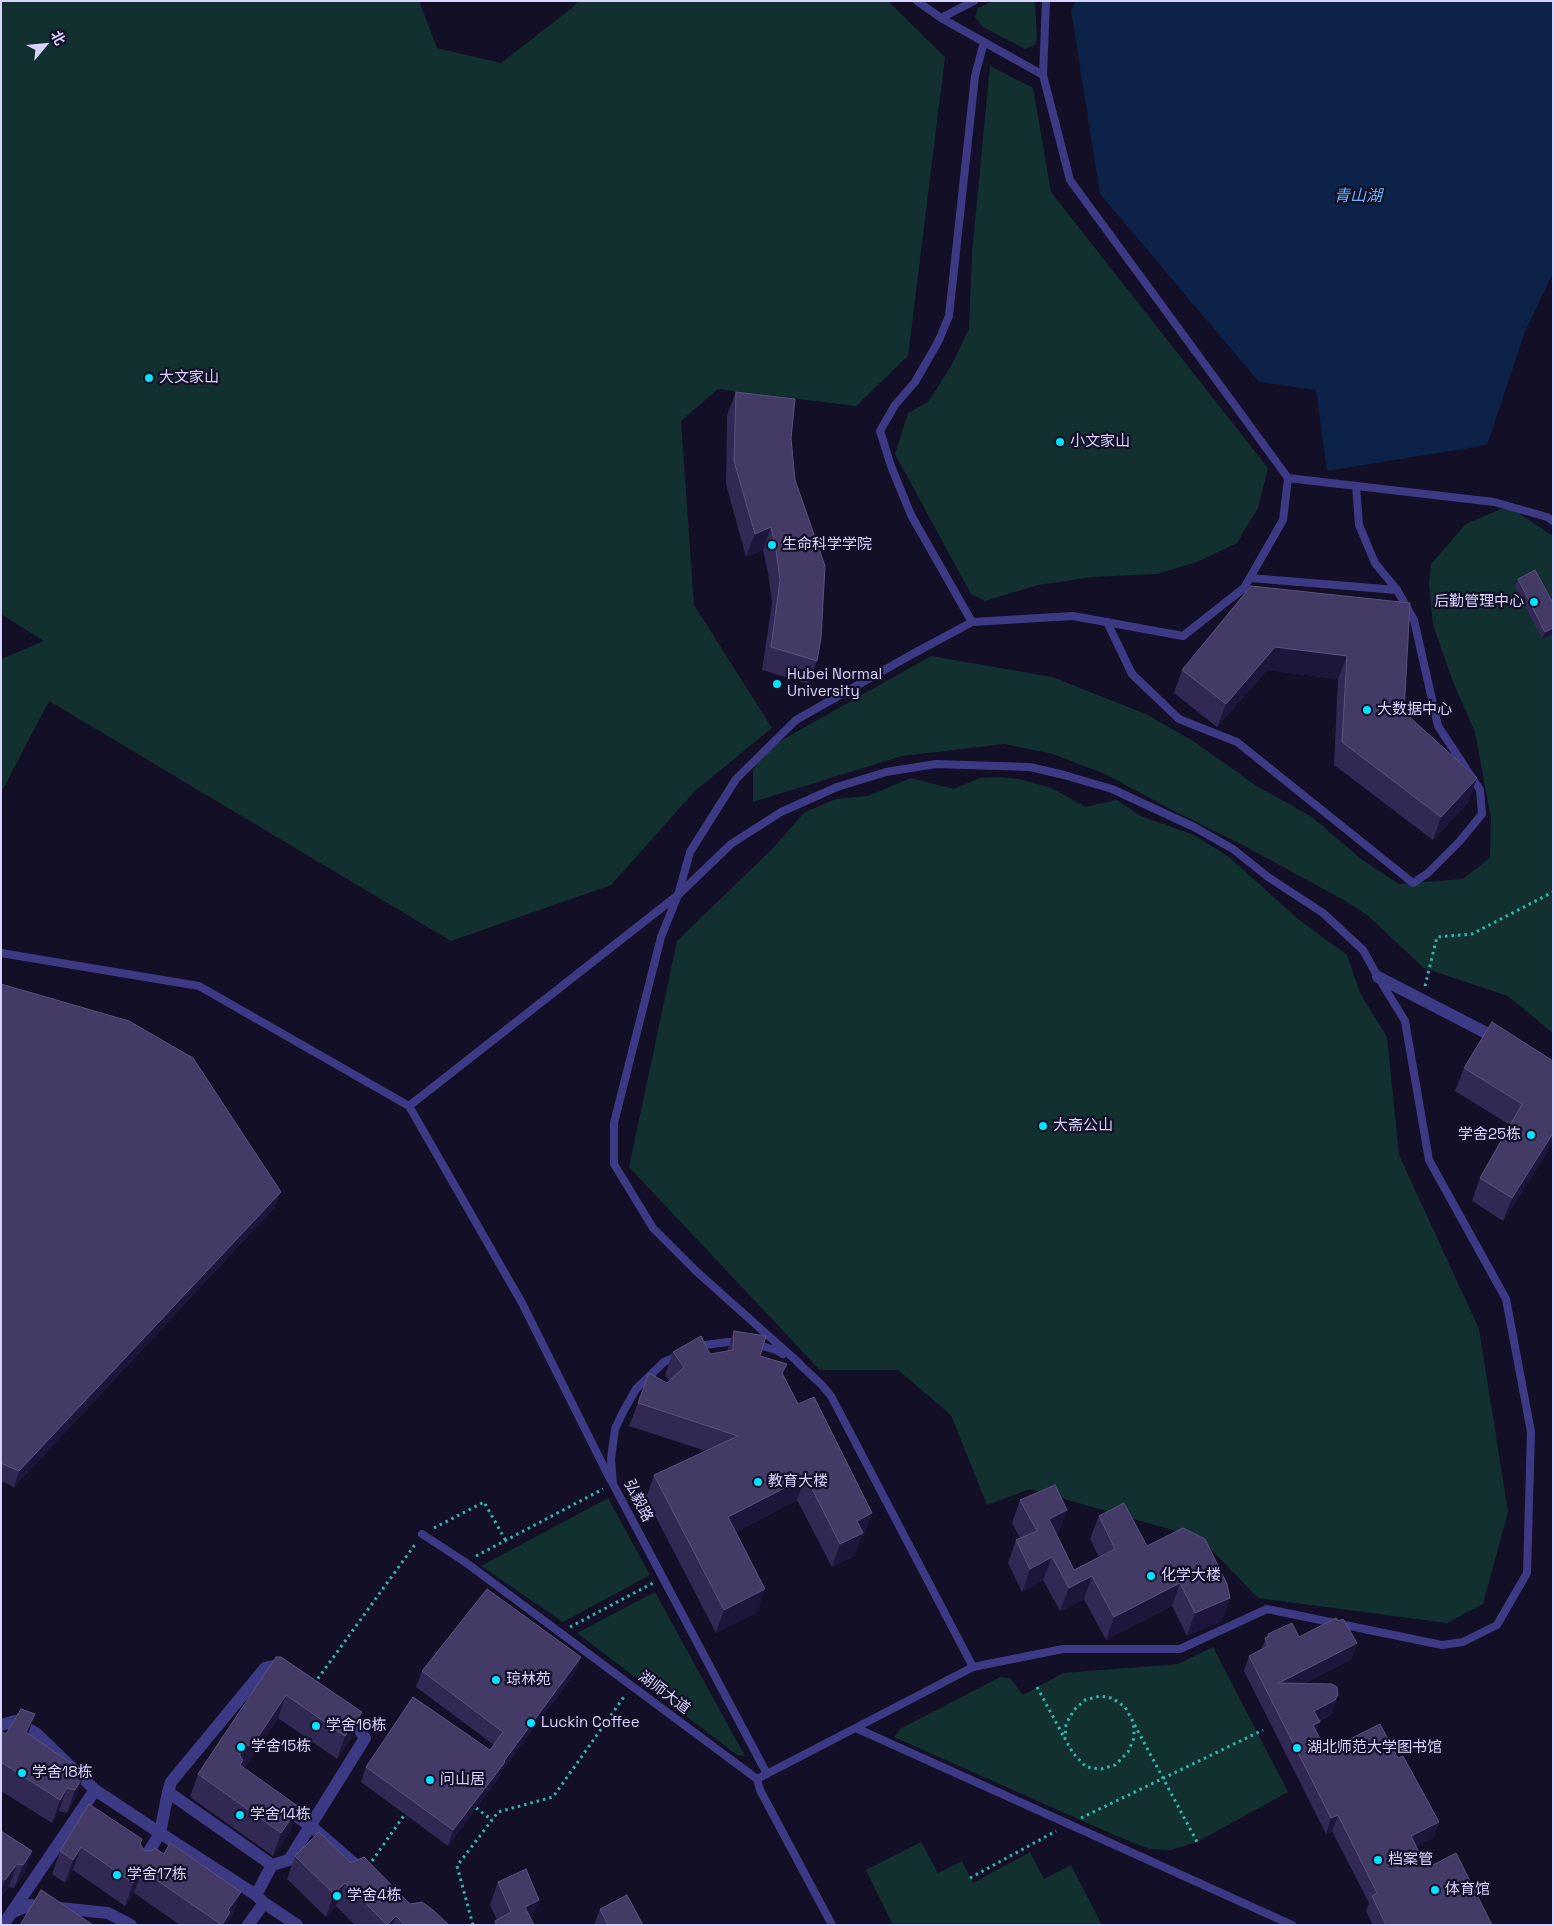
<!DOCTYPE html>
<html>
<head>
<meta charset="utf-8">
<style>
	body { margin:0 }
	#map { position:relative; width:1554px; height:1926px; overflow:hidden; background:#130f26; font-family:"Space Grotesk","Noto Sans SC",sans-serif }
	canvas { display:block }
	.frame { position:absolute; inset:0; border:2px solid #d9d4ff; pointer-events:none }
	.north { position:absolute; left:20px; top:20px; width:50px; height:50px; -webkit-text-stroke:4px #130f26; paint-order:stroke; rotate:62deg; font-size:14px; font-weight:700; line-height:20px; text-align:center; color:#d9d4ff }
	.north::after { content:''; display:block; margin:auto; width:18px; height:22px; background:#d9d4ff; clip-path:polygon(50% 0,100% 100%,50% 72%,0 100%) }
</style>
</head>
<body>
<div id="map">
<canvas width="1554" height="1926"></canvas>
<div class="frame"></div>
<div class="north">北</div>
</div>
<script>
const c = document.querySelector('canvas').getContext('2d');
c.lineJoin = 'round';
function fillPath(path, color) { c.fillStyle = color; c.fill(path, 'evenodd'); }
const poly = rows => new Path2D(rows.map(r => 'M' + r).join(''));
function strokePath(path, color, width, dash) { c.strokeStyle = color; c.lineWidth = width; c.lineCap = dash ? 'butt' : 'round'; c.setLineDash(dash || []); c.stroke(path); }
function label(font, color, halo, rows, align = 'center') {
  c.font = font + ' "Space Grotesk","Noto Sans SC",sans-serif'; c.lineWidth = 4.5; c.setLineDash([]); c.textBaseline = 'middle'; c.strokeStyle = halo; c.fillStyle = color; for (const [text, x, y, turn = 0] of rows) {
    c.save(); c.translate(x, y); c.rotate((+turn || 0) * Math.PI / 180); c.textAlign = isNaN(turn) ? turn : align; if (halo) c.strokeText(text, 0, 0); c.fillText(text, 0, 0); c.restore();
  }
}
const green = poly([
	[1,1,419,1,437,48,501,63,572,8,578,1,888,1,945,57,908,356,856,406,718,389,681,421,694,605,772,728,695,791,611,885,451,941,49,701,3,789,1,787,1,659,44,641,1,614],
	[992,1,1035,1,1037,38,1035,45,1025,49,983,27,975,17,978,8],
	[990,66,1033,88,1051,192,1268,468,1258,508,1237,543,1197,562,1157,574,1093,577,1038,585,985,601,971,594,895,454,908,413,928,402,950,368,969,329,972,253],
	[1508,506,1553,536,1553,1033,1508,996,1424,968,1367,915,1347,902,1243,845,1172,810,1105,774,1053,754,1004,744,902,756,753,802,753,770,766,749,931,656,1052,677,1146,714,1195,742,1255,785,1312,817,1361,859,1399,884,1463,879,1490,858,1491,818,1475,732,1453,682,1433,625,1429,584,1431,564,1466,524],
	[996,777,1019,779,1052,788,1085,807,1117,800,1141,816,1194,835,1229,857,1298,919,1347,955,1360,993,1387,1037,1399,1155,1479,1329,1508,1512,1483,1604,1447,1623,1258,1598,1200,1538,1030,1489,987,1505,951,1415,898,1370,820,1370,629,1167,677,941,772,849,805,812,836,799,868,796,911,778,954,789,980,778],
	[608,1498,650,1575,563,1622,481,1566],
	[655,1592,745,1756,737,1755,577,1633],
	[1213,1647,1288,1792,1197,1842,1171,1850,1149,1849,1114,1835,894,1737,900,1729,1000,1677,1010,1678,1023,1695,1063,1673,1178,1664],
	[921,1842,938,1873,962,1861,973,1883,1030,1852,1044,1879,1071,1865,1102,1925,893,1925,866,1870]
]);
const water = poly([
	[1076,1,1553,1,1553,273,1525,332,1487,445,1327,471,1316,390,1259,382,1100,194,1071,10]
]);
const path = poly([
	[1425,986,1437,937,1472,934,1553,892],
	[434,1528,484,1502,506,1541],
	[476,1556,603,1489],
	[570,1627,653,1583],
	[314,1684,416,1543],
	[1037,1687,1065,1739],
	[1132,1719,1134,1728,1134,1738,1128,1752,1115,1765,1101,1769,1086,1767,1073,1753,1065,1739,1066,1724,1074,1710,1085,1700,1100,1696,1112,1698,1125,1707,1163,1778,1197,1842],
	[476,1808,492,1820],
	[1081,1818,1263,1730],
	[372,1861,405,1814],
	[970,1878,1056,1831],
	[473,1925,457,1866,498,1812,553,1797,626,1694]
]);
const service = poly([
	[941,18,974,1],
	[1043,75,1046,1],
	[1288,478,1494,502,1547,517,1553,521],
	[1250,578,1397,590],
	[972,622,911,515,891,466,880,431,895,405,915,382,938,342,949,316,975,76,984,42],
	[1107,622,1132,674,1179,719,1237,742,1413,883,1428,873,1459,842,1482,814,1480,790,1438,726,1414,620,1397,590,1375,563,1359,525,1356,486],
	[1,953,199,986,409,1106,522,1303,611,1481],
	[409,1106,678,895,731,844,781,812,837,787,886,772,936,764,1030,767,1064,775,1112,789,1194,827,1233,849,1268,877,1323,913,1363,950,1378,977,1405,1021,1429,1160,1506,1299,1531,1432,1527,1573,1497,1625,1463,1642,1442,1645,1267,1609,1180,1649,1063,1649,973,1667,757,1779],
	[754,1344,776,1350,783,1354],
	[697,1346,728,1342,740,1342],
	[680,1355,664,1362,636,1389,623,1412,615,1429,611,1459,613,1484,767,1774],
	[797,1362,821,1384,831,1396,973,1667],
	[800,1364,696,1271,653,1228,614,1164,614,1123,661,937,678,895,690,852,736,779,796,720,909,656,972,622,1073,616,1183,636,1244,588,1283,520,1288,478,1070,180,1043,75,941,18,917,1],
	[422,1534,465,1562,757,1779,760,1790,832,1925],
	[856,1728,1292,1925]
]);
const minor = poly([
	[1378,977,1500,1040],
	[1,1725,15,1721,37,1734,95,1790,3,1925],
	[95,1790,160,1833,141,1865],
	[168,1792,160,1833,256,1895,264,1903,248,1925],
	[283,1807,311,1826,365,1873],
	[272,1865,168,1792,171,1782,265,1668,280,1665,284,1668],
	[256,1895,272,1865,289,1860,365,1738,353,1720,346,1715],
	[264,1903,297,1925],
	[11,1913,30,1905,108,1913,131,1925]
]);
const wall = poly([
	[736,392,791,438,795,480,817,661,808,684,762,670,772,603,768,573,763,550,746,557,726,484,727,415],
	[1518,579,1553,634,1542,639,1515,586],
	[1410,603,1404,712,1469,801,1433,840,1334,765,1338,679,1267,670,1217,727,1174,693,1182,670],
	[1,984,275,1207,14,1487,1,1481],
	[1553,1061,1553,1143,1503,1221,1472,1201,1480,1178,1510,1125,1455,1091,1464,1068],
	[734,1331,760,1356,783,1374,864,1536,861,1537,854,1556,832,1567,797,1500,736,1532,757,1612,716,1633,646,1498,654,1475,706,1451,629,1426,638,1403,669,1381,665,1375,673,1352,710,1354,727,1351],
	[1020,1500,1059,1533,1056,1534,1074,1570,1099,1557,1090,1539,1099,1516,1230,1598,1222,1621,1187,1636,1172,1606,1106,1640,1084,1599,1060,1611,1043,1580,1022,1592,1008,1563,1016,1540,1020,1538,1012,1523],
	[1268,1634,1299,1637,1352,1659,1303,1684,1333,1710,1330,1715,1320,1721,1316,1732,1326,1751,1398,1758,1439,1822,1433,1838,1416,1846,1427,1868,1492,1925,1373,1925,1366,1911,1369,1903,1332,1831,1326,1834,1244,1671,1249,1656,1261,1649],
	[276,1657,362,1712,353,1735,337,1759,278,1718,244,1768,291,1830,273,1856,190,1797,198,1774],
	[581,1657,575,1673,501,1772,499,1777,448,1846,361,1782,366,1767,490,1750,494,1745,416,1687,422,1671],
	[35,1714,28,1734,85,1773,76,1796,67,1813,59,1811,52,1823,1,1791,1,1731,6,1734],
	[89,1804,140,1844,145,1851,164,1854,241,1892,232,1915,226,1925,180,1925,134,1893,125,1906,73,1870,65,1883,52,1874,60,1851],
	[1,1831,32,1851,24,1874,14,1888,9,1887,1,1897],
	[295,1856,351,1863,410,1904,449,1925,355,1925,336,1906,326,1917,287,1879],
	[498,1882,532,1920,534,1925,494,1925,495,1921,497,1920,490,1905],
	[600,1909,643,1925,594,1925]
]);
const shadedWall = poly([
	[771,527,763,550,746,557,755,534],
	[1553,628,1553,634,1542,639,1545,632],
	[1275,647,1347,656,1338,679,1267,670,1217,727,1226,704],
	[1477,778,1469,801,1433,840,1441,817],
	[1553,1133,1553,1143,1503,1221,1512,1198],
	[281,1192,275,1207,14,1487,19,1471],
	[806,1477,797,1500,720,1540,728,1517],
	[1067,1510,1059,1533,1041,1542,1049,1519],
	[872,1513,864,1536,861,1537,854,1556,832,1567,840,1544,857,1521],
	[1052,1557,1043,1580,1022,1592,1030,1569],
	[1092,1576,1084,1599,1060,1611,1069,1588],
	[1180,1583,1172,1606,1106,1640,1114,1617],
	[765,1589,757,1612,716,1633,724,1610],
	[1230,1598,1222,1621,1187,1636,1195,1613],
	[1357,1643,1352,1659,1273,1699,1279,1683],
	[581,1657,575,1673,501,1772,499,1777,448,1846,453,1830,504,1761],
	[286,1695,278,1718,235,1783,240,1749],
	[1338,1695,1333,1710,1330,1715,1309,1726,1314,1711],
	[362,1712,353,1735,337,1759,345,1736],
	[35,1714,27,1737,26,1732],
	[1320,1722,1315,1737,1313,1725],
	[85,1773,76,1796,67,1813,75,1790],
	[67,1788,59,1811,52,1823,60,1800],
	[299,1807,291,1830,273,1856,281,1833],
	[1338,1815,1332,1831,1326,1834,1331,1818],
	[1439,1822,1433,1838,1405,1851,1411,1836],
	[81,1847,73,1870,65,1883,73,1860],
	[32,1851,24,1874,14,1888,23,1865],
	[17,1864,9,1887,1,1897,1,1891,5,1880],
	[142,1870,134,1893,125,1906,133,1883],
	[345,1883,336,1906,326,1917,334,1894],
	[241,1892,232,1915,226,1925,222,1925,228,1910],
	[539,1900,530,1923,525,1907],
	[396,1916,393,1925,387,1925]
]);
const building = poly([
	[736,392,795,399,791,438,795,480,825,566,821,638,817,661,771,647,780,580,776,550,771,527,755,534,734,461,736,392],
	[1535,570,1553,603,1553,628,1545,632,1518,579,1535,570],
	[1251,586,1410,603,1404,712,1477,778,1441,817,1342,742,1347,656,1275,647,1226,704,1182,670,1251,586],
	[1,984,129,1021,193,1058,281,1192,19,1471,1,1463,1,984],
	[1492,1022,1553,1061,1553,1133,1512,1198,1480,1178,1522,1104,1464,1068,1492,1022],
	[734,1331,766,1336,760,1356,787,1364,782,1373,798,1404,814,1397,872,1513,857,1521,863,1533,840,1544,806,1477,728,1517,765,1589,724,1610,654,1475,738,1436,638,1403,649,1373,667,1383,684,1367,673,1352,701,1336,710,1354,733,1350,734,1331],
	[1055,1485,1067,1510,1049,1519,1074,1570,1115,1549,1099,1516,1124,1503,1147,1546,1183,1528,1205,1539,1227,1584,1230,1598,1195,1613,1180,1583,1114,1617,1092,1576,1069,1588,1052,1557,1030,1569,1016,1540,1037,1531,1020,1500,1055,1485],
	[487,1589,581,1657,504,1761,505,1762,453,1830,366,1767,413,1697,490,1750,503,1732,422,1671,487,1589],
	[1336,1618,1338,1621,1343,1619,1357,1643,1279,1683,1332,1684,1337,1687,1338,1695,1335,1700,1314,1711,1320,1722,1313,1725,1326,1751,1380,1724,1398,1758,1403,1756,1439,1822,1411,1836,1427,1868,1456,1853,1492,1925,1386,1925,1372,1896,1377,1893,1338,1815,1331,1818,1249,1656,1268,1646,1265,1638,1269,1636,1268,1634,1292,1623,1299,1637,1336,1618],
	[276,1657,281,1657,362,1712,345,1736,286,1695,252,1746,244,1745,240,1749,240,1756,243,1760,240,1765,299,1807,281,1833,198,1774,276,1657],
	[21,1709,35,1714,26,1732,85,1773,75,1790,67,1788,60,1800,1,1762,1,1731,6,1734,21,1709],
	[89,1804,142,1839,140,1844,145,1851,152,1851,155,1848,164,1854,170,1843,241,1892,228,1910,230,1912,222,1925,142,1870,133,1883,81,1847,73,1860,60,1851,89,1804],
	[1,1831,32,1851,23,1865,17,1864,5,1880,1,1877,1,1831],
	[319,1832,351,1863,364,1857,410,1904,422,1902,433,1910,449,1925,405,1925,396,1916,387,1925,345,1883,334,1894,295,1856,319,1832],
	[526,1869,539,1900,525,1907,534,1925,497,1925,495,1921,511,1912,498,1882,526,1869],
	[41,1890,43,1891,93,1925,20,1925,41,1890],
	[627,1895,643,1925,608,1925,600,1909,627,1895]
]);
const markers = [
	[149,378,5,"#00e5ff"],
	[1060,442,5,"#00e5ff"],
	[772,545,5,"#00e5ff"],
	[1534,602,5,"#00e5ff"],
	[777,684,5,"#00e5ff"],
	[1367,710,5,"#00e5ff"],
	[1043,1126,5,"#00e5ff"],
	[1531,1135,5,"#00e5ff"],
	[758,1482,5,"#00e5ff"],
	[1151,1576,5,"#00e5ff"],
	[496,1680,5,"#00e5ff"],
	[531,1723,5,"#00e5ff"],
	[316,1726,5,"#00e5ff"],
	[241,1747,5,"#00e5ff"],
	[1297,1748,5,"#00e5ff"],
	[22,1773,5,"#00e5ff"],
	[430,1780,5,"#00e5ff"],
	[240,1815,5,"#00e5ff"],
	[1378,1860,5,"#00e5ff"],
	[117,1875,5,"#00e5ff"],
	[1435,1890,5,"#00e5ff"],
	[337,1896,5,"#00e5ff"]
];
const poiNames = [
	["大文家山",159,378],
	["小文家山",1070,442],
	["生命科学学院",782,545],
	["后勤管理中心",1524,602,"right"],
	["Hubei Normal",787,675],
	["University",787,692],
	["大数据中心",1377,710],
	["大斋公山",1053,1126],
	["学舍25栋",1521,1135,"right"],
	["教育大楼",768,1482],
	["化学大楼",1161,1576],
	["琼林苑",506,1680],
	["Luckin Coffee",541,1723],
	["学舍16栋",326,1726],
	["学舍15栋",251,1747],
	["湖北师范大学图书馆",1307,1748],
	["学舍18栋",32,1773],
	["问山居",440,1780],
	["学舍14栋",250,1815],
	["档案管",1388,1860],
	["学舍17栋",127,1875],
	["体育馆",1445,1890],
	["学舍4栋",347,1896]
];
const streetNames = [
	["弘毅路",638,1501,63],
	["湖师大道",664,1693,37]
];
const waterNames = [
	["青山湖",1358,197]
];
fillPath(green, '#12302f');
fillPath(water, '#0c2248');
strokePath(path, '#2fb8b0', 3, [2.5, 4]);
strokePath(service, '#3d3a85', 8);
strokePath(minor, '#3d3a85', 12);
fillPath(wall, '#312854');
fillPath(shadedWall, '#1d163a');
fillPath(building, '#433a66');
strokePath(building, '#5a527e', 1);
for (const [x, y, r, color] of markers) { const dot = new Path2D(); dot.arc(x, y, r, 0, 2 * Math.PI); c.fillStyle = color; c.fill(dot); strokePath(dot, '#130f26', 2); }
label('15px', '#d9d4ff', '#130f26', poiNames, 'left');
label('15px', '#d9d4ff', '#130f26', streetNames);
label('italic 16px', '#62b6ff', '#130f26', waterNames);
</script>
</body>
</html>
